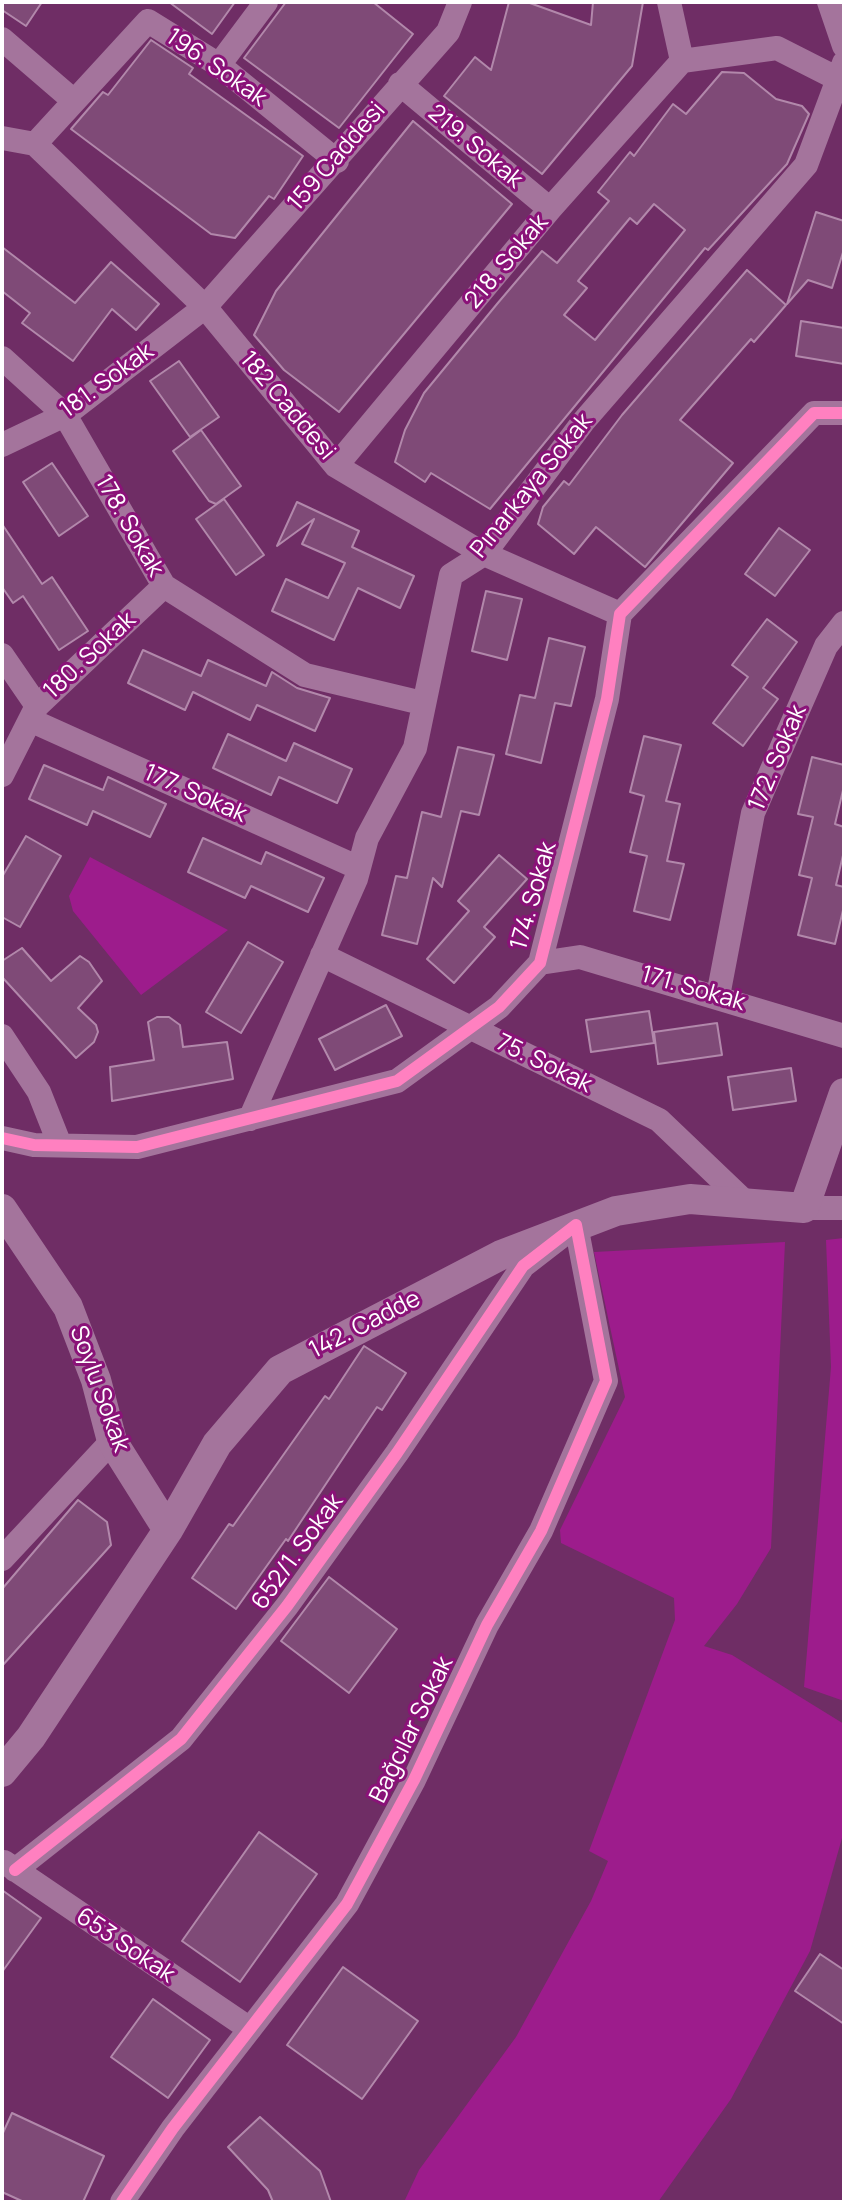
<!DOCTYPE html>
<html>
<head>
<meta charset="utf-8">
<style>
	body { margin:0 }
	#map { position:relative; width:846px; height:2204px; overflow:hidden; background:#6f2d65; font-family:Manrope,sans-serif }
	canvas { display:block }
	.frame { position:absolute; inset:0; border:4px solid #fff; pointer-events:none }
</style>
</head>
<body>
<div id="map">
<canvas width="846" height="2204"></canvas>
<div class="frame"></div>
</div>
<script>
const c = document.querySelector('canvas').getContext('2d');
c.lineJoin = 'round';
function fillPath(path, color) { c.fillStyle = color; c.fill(path, 'evenodd'); }
const poly = rows => new Path2D(rows.map(r => 'M' + r).join(''));
function strokePath(path, color, width, dash) { c.strokeStyle = color; c.lineWidth = width; c.lineCap = dash ? 'butt' : 'round'; c.setLineDash(dash || []); c.stroke(path); }
function label(font, color, halo, rows, align = 'center') {
  c.font = font + ' Manrope,sans-serif'; c.lineWidth = 6; c.setLineDash([]); c.textBaseline = 'middle'; c.strokeStyle = halo; c.fillStyle = color; for (const [text, x, y, turn = 0] of rows) {
    c.save(); c.translate(x, y); c.rotate((+turn || 0) * Math.PI / 180); c.textAlign = isNaN(turn) ? turn : align; if (halo) c.strokeText(text, 0, 0); c.fillText(text, 0, 0); c.restore();
  }
}
const green = poly([
	[90,857,228,930,141,995,73,911,69,896],
	[844,1238,844,1701,804,1687,831,1367,826,1240],
	[785,1242,771,1548,737,1604,704,1646,732,1655,844,1724,844,1831,810,1951,731,2099,658,2202,404,2202,419,2170,516,2037,591,1901,608,1861,589,1851,675,1620,674,1598,561,1543,560,1530,625,1397,594,1252]
]);
const building = poly([
	[2,2,42,2,26,26,2,10,2,2],
	[169,2,235,2,212,34,169,2],
	[286,2,373,2,413,34,339,128,244,58,286,2],
	[509,2,527,2,591,25,593,2,643,2,632,66,542,174,444,96,475,57,491,70,509,2],
	[151,40,193,68,189,74,303,156,274,199,269,196,235,238,211,234,71,129,103,92,108,95,151,40],
	[722,72,744,73,776,99,802,106,809,114,787,164,708,250,705,248,490,509,431,473,425,482,395,462,405,430,424,393,497,304,542,251,557,263,609,201,598,192,630,152,634,156,673,104,686,114,722,72],
	[654,204,685,230,595,340,564,315,587,288,578,281,630,218,637,224,654,204],
	[413,121,512,204,339,412,284,370,254,335,276,291,413,121],
	[816,212,844,221,844,249,832,288,808,280,787,304,816,212],
	[2,247,75,303,111,262,159,304,136,330,112,309,73,361,22,323,30,313,2,291,2,247],
	[747,270,786,305,754,342,751,339,680,420,733,463,645,567,596,527,574,554,538,524,543,507,564,481,569,485,622,415,747,270],
	[801,321,844,328,844,364,796,356,801,321],
	[179,361,219,417,190,437,150,381,179,361],
	[201,430,241,486,216,504,209,501,173,451,201,430],
	[52,463,88,516,59,536,23,482,52,463],
	[224,499,264,555,236,575,196,519,224,499],
	[297,502,359,531,352,547,414,576,400,608,358,588,334,640,272,611,286,579,328,598,345,563,302,544,314,519,277,546,297,502],
	[2,524,42,584,52,577,88,631,59,650,23,596,13,603,2,587,2,524],
	[779,528,810,550,775,596,745,574,779,528],
	[486,591,522,599,507,660,472,651,486,591],
	[767,619,797,642,763,688,778,699,743,746,713,723,748,677,732,665,767,619],
	[549,638,585,647,571,706,555,703,541,763,506,754,520,695,535,698,549,638],
	[143,650,201,676,208,660,266,686,272,672,297,688,330,698,315,731,257,705,250,720,193,692,185,710,128,683,143,650],
	[228,734,286,761,294,743,352,769,337,803,279,777,271,795,213,768,228,734],
	[644,736,681,745,666,801,680,804,667,861,684,864,670,920,634,911,647,856,630,852,644,796,630,792,644,736],
	[458,747,494,755,479,815,461,811,442,887,433,878,417,944,382,935,396,876,407,878,422,812,441,817,458,747],
	[812,757,844,765,844,786,835,824,844,827,844,851,836,885,844,887,844,906,835,944,798,935,812,878,799,875,813,817,798,814,812,757],
	[44,765,103,790,108,777,166,804,150,837,93,811,87,825,29,799,44,765],
	[26,836,61,856,20,927,2,917,2,877,26,836],
	[203,838,261,864,266,852,324,878,308,912,251,886,245,898,188,872,203,838],
	[499,855,527,879,484,927,495,937,454,983,427,959,469,911,458,901,499,855],
	[248,942,283,962,241,1033,206,1012,248,942],
	[22,948,51,981,80,956,89,962,102,981,78,1008,96,1025,98,1032,94,1042,76,1058,2,977,2,961,22,948],
	[386,1005,402,1036,335,1070,319,1039,386,1005],
	[649,1011,654,1043,591,1052,586,1020,649,1011],
	[157,1017,169,1017,180,1025,183,1047,227,1042,233,1079,112,1101,110,1067,154,1060,148,1022,157,1017],
	[717,1023,722,1055,658,1064,654,1032,717,1023],
	[791,1068,796,1101,733,1110,728,1077,791,1068],
	[364,1346,406,1373,382,1410,377,1407,288,1541,286,1539,236,1609,192,1578,229,1524,233,1526,325,1396,329,1399,364,1346],
	[78,1500,107,1522,111,1545,2,1666,2,1589,78,1500],
	[329,1577,397,1629,349,1693,281,1641,329,1577],
	[259,1832,317,1874,240,1982,182,1941,259,1832],
	[2,1890,41,1918,2,1972,2,1890],
	[820,1954,844,1970,844,2024,795,1991,820,1954],
	[343,1967,418,2021,362,2099,287,2045,343,1967],
	[153,1999,210,2040,168,2098,111,2057,153,1999],
	[12,2113,104,2156,83,2202,24,2202,2,2192,2,2135,12,2113],
	[260,2117,320,2171,331,2202,273,2202,268,2190,228,2147,260,2117]
]);
const minor = poly([
	[669,2,682,61],
	[829,2,844,46],
	[2,39,74,101],
	[682,61,777,48,844,82],
	[219,65,266,2],
	[400,84,550,209],
	[2,138,35,144,205,307,336,466,484,554,620,614],
	[35,144,148,21,219,65,337,161],
	[2,358,65,415,164,586,305,675,422,703],
	[2,445,65,415,205,307,448,32,460,2],
	[336,466,550,209,682,61],
	[2,655,37,706],
	[30,720,359,868],
	[2,775,37,706,164,586],
	[322,955,659,1120,745,1202],
	[540,963,580,957,844,1036],
	[718,996,753,813,826,646,844,623],
	[2,1036,39,1092,60,1145],
	[250,1119,356,879,367,838,415,748,451,575,484,554,583,422,806,165,844,63],
	[2,1138,34,1145,137,1147,397,1081,499,1007,540,963,607,699,620,614,814,413,844,413],
	[804,1208,844,1208],
	[2,1559,112,1441],
	[4,1862,250,2029],
	[15,1870,181,1739,287,1606,397,1453,523,1266,576,1225,606,1381,541,1531,487,1625,414,1780,347,1904,173,2128,122,2202]
]);
const tertiary = poly([
	[2,1209,68,1307,96,1380,112,1441,168,1530],
	[2,1772,31,1737,168,1530,217,1444,280,1370,501,1255,616,1211,690,1199,804,1208,844,1093]
]);
const cycleway = poly([
	[2,1138,34,1145,137,1147,397,1081,499,1007,540,963,607,699,620,614,814,413,844,413],
	[15,1870,181,1739,287,1606,397,1453,523,1266,576,1225,606,1381,541,1531,487,1625,414,1780,347,1904,173,2128,122,2202]
]);
const streetNames = [
	["196. Sokak",216,68,35],
	["219. Sokak",475,147,40],
	["159 Caddesi",337,157,-49],
	["218. Sokak",507,262,-50],
	["181. Sokak",107,381,-36],
	["182 Caddesi",287,406,50],
	["Pınarkaya Sokak",532,486,-51],
	["178. Sokak",129,526,60],
	["180. Sokak",90,656,-43],
	["172. Sokak",778,758,-67],
	["177. Sokak",195,794,24],
	["174. Sokak",534,896,-74],
	["171. Sokak",693,989,16],
	["75. Sokak",544,1064,26],
	["142. Cadde",365,1325,-27],
	["Soylu Sokak",99,1389,70],
	["652/1. Sokak",298,1552,-54],
	["Bağcılar Sokak",412,1730,-64],
	["653 Sokak",125,1946,34]
];
fillPath(green, '#9d1c8c');
fillPath(building, '#7f4a77');
strokePath(building, '#b288ab', 2);
strokePath(minor, '#a4749c', 24);
strokePath(tertiary, '#a4749c', 30);
strokePath(cycleway, '#ff80c0', 12);
label('24px', '#fff', '#8a1278', streetNames);
</script>
</body>
</html>
